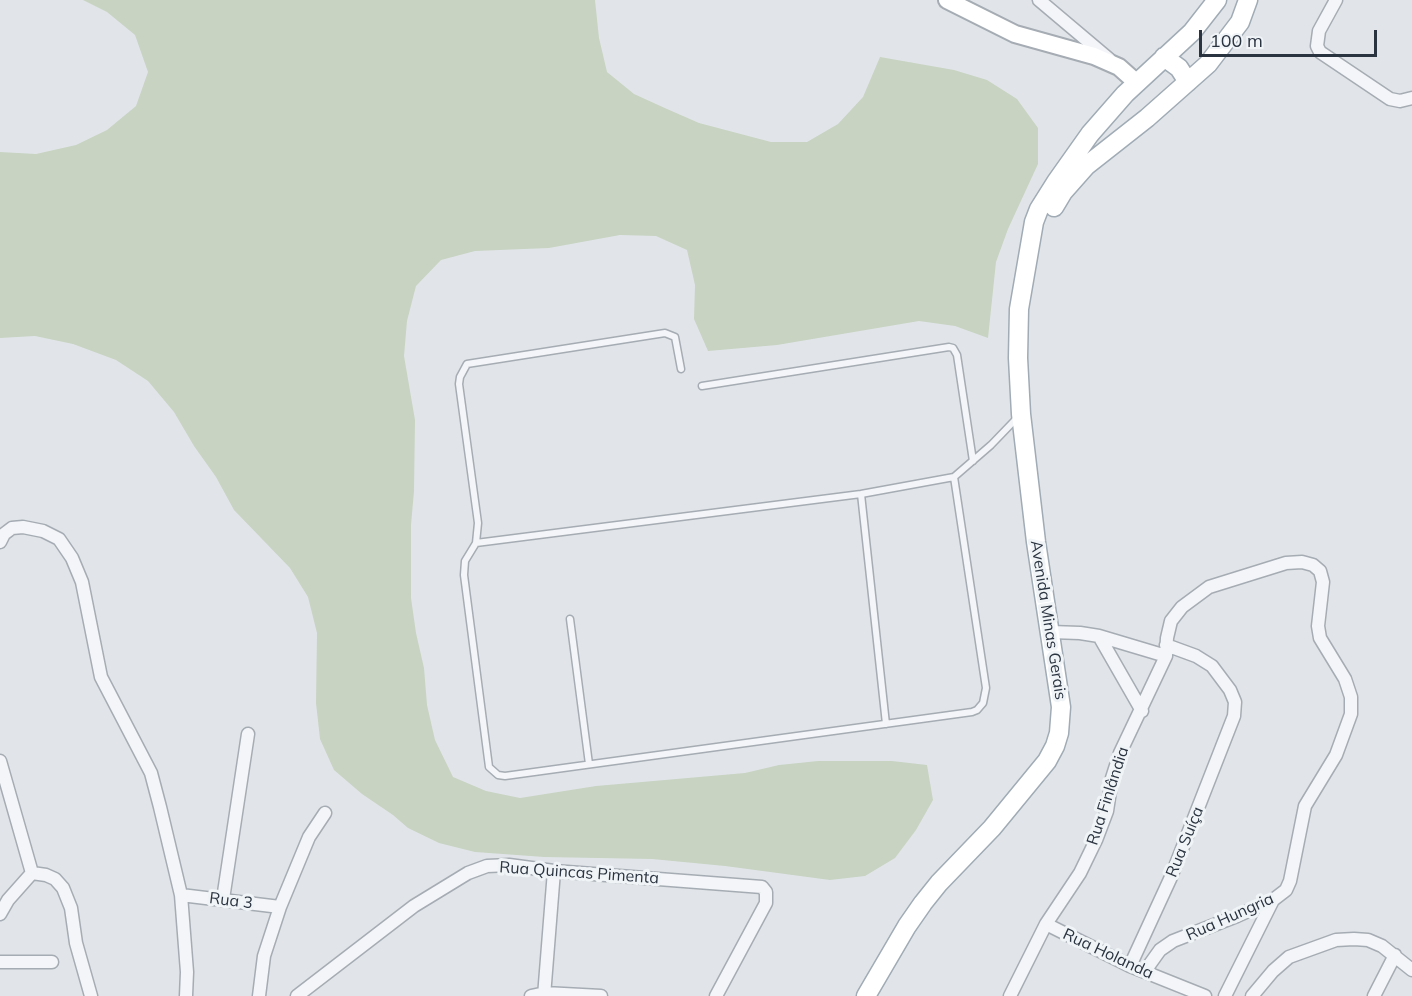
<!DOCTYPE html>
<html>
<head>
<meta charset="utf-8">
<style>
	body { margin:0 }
	#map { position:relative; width:1412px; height:996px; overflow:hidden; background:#e1e5e9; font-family:Mulish,sans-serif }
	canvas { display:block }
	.scale { position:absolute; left:1199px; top:30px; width:178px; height:27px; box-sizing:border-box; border:3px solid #2a3440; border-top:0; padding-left:8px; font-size:18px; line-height:21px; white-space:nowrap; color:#2a3440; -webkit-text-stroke:4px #f0f4f7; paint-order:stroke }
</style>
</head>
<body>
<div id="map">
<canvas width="1412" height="996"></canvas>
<div class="scale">100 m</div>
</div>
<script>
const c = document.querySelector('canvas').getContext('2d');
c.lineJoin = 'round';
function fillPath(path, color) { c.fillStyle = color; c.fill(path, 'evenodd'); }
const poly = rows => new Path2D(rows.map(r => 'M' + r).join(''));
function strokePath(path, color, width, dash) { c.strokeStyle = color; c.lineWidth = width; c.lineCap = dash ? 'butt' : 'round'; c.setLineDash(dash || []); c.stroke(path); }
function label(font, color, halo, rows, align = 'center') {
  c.font = font + ' Mulish,sans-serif'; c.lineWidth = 6; c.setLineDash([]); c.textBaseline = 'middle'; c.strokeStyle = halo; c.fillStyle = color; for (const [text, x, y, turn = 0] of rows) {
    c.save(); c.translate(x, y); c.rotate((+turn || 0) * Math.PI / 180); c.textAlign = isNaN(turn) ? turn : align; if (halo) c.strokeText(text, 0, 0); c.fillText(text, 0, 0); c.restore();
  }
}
const green = poly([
	[83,0,595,0,599,38,607,72,634,94,667,109,699,123,771,142,807,142,838,124,863,97,880,57,954,70,987,80,1017,99,1038,128,1038,164,1008,229,996,262,988,338,955,326,919,321,777,345,708,351,694,319,695,285,687,250,656,236,620,235,549,248,475,251,441,260,416,286,407,321,404,356,415,420,414,491,411,525,411,598,416,633,424,668,427,705,435,740,453,777,486,791,520,798,596,786,745,773,779,765,818,761,892,761,927,765,933,800,916,830,895,858,865,876,830,880,725,866,652,859,544,857,475,852,439,843,408,828,393,815,362,794,334,770,320,739,316,703,317,633,308,597,290,568,234,510,216,477,194,446,174,412,148,381,116,360,73,344,35,336,0,338,0,152,36,154,76,145,107,130,136,106,148,72,135,35,107,12]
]);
const lane = poly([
	[681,369,675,337,665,333,467,364,460,377,459,384,478,523,476,543,465,561,464,575,489,767,498,775,505,776,972,712,977,710,983,703,986,688,954,477],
	[702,386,949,347,953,348,957,355,973,461],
	[861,494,886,724],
	[476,543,861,494,954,477,991,445,1017,418],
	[570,619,589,764]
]);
const street = poly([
	[1039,0,1109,59],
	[1336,0,1319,31,1317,46,1320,52,1390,99,1400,101,1412,98],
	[0,542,4,534,12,528,23,527,43,531,59,539,72,558,82,582,101,677,151,773,160,807,181,895,187,972,186,996],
	[1051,632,1080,633,1099,636,1166,656],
	[1099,636,1142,711],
	[0,761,32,873],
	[32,873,46,875,55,879,63,888,71,908,76,943,91,996],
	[181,895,280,907],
	[223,899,248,734],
	[0,914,8,900,32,873],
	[1046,924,1130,966,1205,996],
	[0,962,52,962],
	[1130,966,1171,877,1234,716,1235,702,1230,690,1212,666,1196,656,1166,645],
	[259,996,264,956,280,907,309,837,325,813],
	[297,996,414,906,468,873,487,866,509,865,554,871,762,887,766,892,766,903,716,996],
	[531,996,545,993,601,996],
	[544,996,554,871],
	[1010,996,1046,924,1080,873,1096,840,1107,811,1112,778,1120,753,1166,656,1167,638,1171,621,1182,607,1209,587,1286,563,1302,562,1313,565,1320,571,1323,582,1318,626,1320,638,1345,679,1351,697,1351,714,1336,755,1305,806,1290,881,1286,890,1273,900,1237,916,1173,941,1160,950,1145,971],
	[1225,996,1273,900],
	[1252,996,1273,971,1289,957,1336,940,1354,939,1368,940,1382,946,1412,970],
	[1374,996,1395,955]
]);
const secondary = poly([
	[947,0,1015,34,1094,56,1119,67,1137,83]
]);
const primary = poly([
	[1164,57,1179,68,1188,82],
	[1054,207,1063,192,1086,166,1147,118,1208,64,1240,22,1248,0],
	[866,996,907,926,923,903,939,883,992,828,1047,761,1055,746,1059,733,1061,707,1036,542,1021,414,1018,358,1019,309,1034,222,1039,209,1056,182,1090,134,1125,94,1192,32,1217,0]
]);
const streetNames = [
	["Avenida Minas Gerais",1048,620,81],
	["Rua Finlândia",1108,796,-72],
	["Rua Suíça",1185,842,-68],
	["Rua Quincas Pimenta",579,873,4],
	["Rua 3",231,901,7],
	["Rua Hungria",1230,917,-24],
	["Rua Holanda",1108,954,25]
];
fillPath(green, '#c8d3c2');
strokePath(lane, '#a6acb3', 9);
strokePath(street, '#a6acb3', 15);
strokePath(secondary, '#a6acb3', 20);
strokePath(primary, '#a0abb5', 21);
strokePath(lane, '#f3f5f8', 6);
strokePath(street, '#f3f5f8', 12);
strokePath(secondary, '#fff', 16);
strokePath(primary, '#fff', 18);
label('16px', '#2a3440', '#f0f4f7', streetNames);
</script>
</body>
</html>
